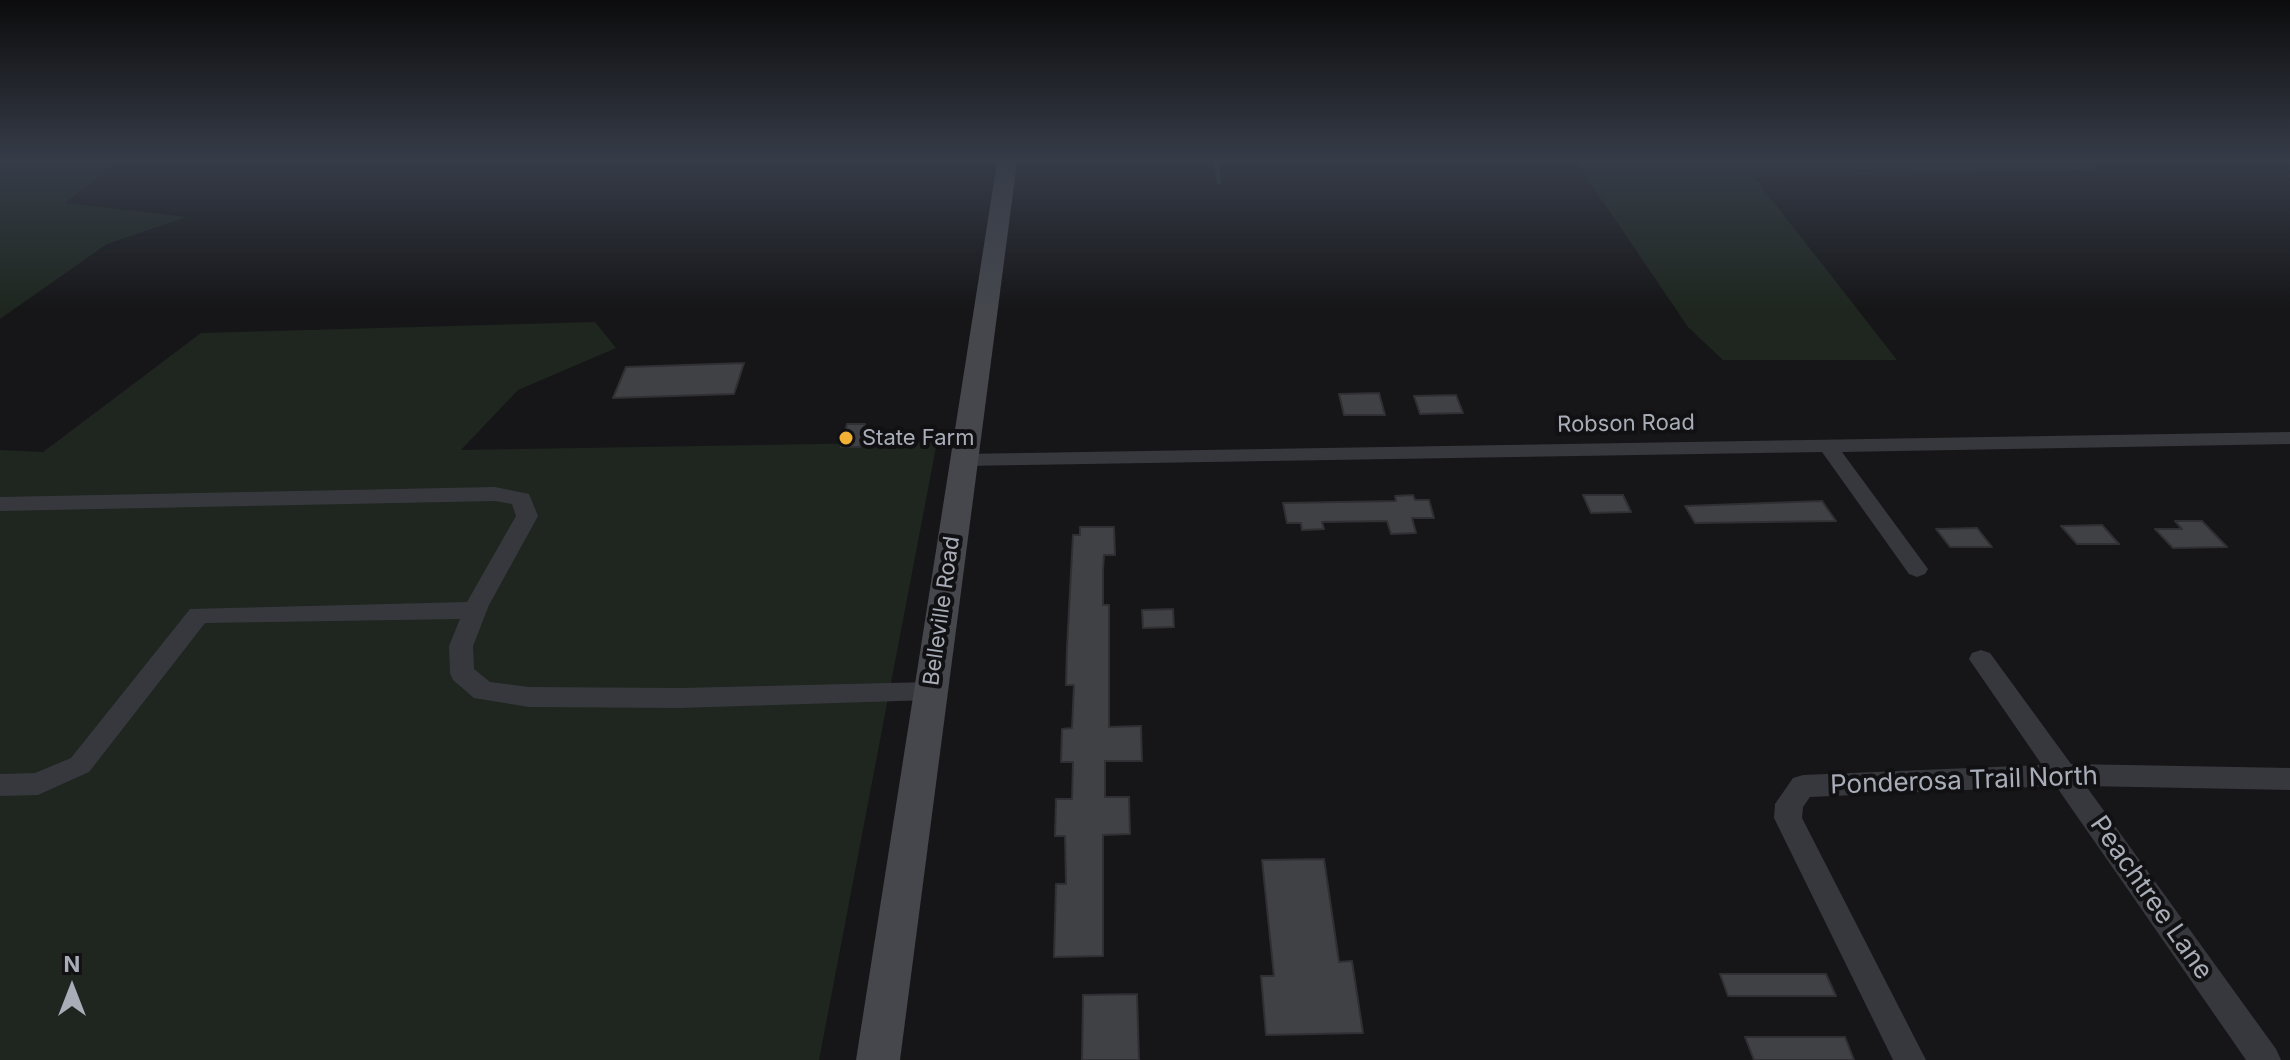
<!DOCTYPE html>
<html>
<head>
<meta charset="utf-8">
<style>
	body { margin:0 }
	#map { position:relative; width:2290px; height:1060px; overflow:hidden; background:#161618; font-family:Inter,sans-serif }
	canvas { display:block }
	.north { position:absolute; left:32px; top:948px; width:80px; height:80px; -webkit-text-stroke:6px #111113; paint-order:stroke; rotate:0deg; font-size:22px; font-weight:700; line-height:32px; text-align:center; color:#a8adb8 }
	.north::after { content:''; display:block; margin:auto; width:28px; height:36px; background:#a8adb8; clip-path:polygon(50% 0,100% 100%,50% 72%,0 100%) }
</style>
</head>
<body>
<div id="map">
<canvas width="2290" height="1060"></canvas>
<div class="north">N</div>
</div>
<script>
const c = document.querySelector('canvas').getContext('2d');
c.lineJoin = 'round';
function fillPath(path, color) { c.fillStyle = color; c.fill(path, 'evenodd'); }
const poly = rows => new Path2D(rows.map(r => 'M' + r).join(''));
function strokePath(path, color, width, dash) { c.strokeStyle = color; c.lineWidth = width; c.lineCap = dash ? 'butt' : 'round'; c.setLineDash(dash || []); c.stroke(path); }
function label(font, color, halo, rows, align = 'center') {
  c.font = font + ' Inter,sans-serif'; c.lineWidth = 8; c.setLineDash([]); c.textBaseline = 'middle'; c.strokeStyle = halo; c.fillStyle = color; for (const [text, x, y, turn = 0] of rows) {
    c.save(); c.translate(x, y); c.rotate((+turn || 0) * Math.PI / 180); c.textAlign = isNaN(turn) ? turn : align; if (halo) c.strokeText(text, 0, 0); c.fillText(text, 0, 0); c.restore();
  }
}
const green = poly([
	[0,162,118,162,65,203,187,217,107,244,0,319],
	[1576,162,2090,162,2103,171,1754,177,1897,360,1723,360,1688,327],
	[595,322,616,348,518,390,461,450,937,442,819,1060,0,1060,0,450,43,452,201,333]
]);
const stream = poly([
	[1216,162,1219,182]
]);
const building = poly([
	[744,363,734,394,613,398,626,367,744,363],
	[1379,393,1385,415,1344,415,1339,394,1379,393],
	[1456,395,1463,413,1420,414,1414,396,1456,395],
	[847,424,865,424,860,447,841,447,847,424],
	[1413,495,1415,500,1429,500,1434,518,1412,518,1416,533,1391,534,1387,521,1322,522,1324,529,1302,530,1301,523,1287,523,1283,503,1396,501,1395,496,1413,495],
	[1583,495,1623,495,1631,512,1591,513,1583,495],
	[1822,501,1836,521,1695,523,1685,506,1822,501],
	[2175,521,2202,521,2227,547,2173,548,2155,529,2182,529,2175,521],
	[2102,525,2119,544,2077,544,2061,526,2102,525],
	[1080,527,1114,527,1115,555,1104,555,1103,569,1103,605,1109,605,1109,727,1141,726,1142,761,1105,761,1105,797,1129,797,1130,834,1103,835,1103,956,1054,957,1056,884,1066,884,1065,836,1055,836,1056,799,1072,799,1073,762,1061,762,1062,729,1072,728,1074,685,1066,685,1067,648,1073,535,1080,535,1080,527],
	[1977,528,1992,547,1950,547,1936,529,1977,528],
	[1173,609,1174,627,1143,628,1142,610,1173,609],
	[1324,859,1339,962,1352,961,1363,1033,1266,1035,1261,976,1274,976,1262,860,1324,859],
	[1720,974,1826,974,1836,996,1728,996,1720,974],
	[1137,994,1139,1060,1082,1060,1083,995,1137,994],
	[1745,1037,1845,1037,1854,1060,1754,1060,1745,1037]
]);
const street = poly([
	[2290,432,2290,444,1842,452,1928,569,1925,574,1917,577,1909,574,1822,452,963,466,953,460,963,454,2290,432],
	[495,487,529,494,538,516,489,605,473,646,474,669,490,682,529,687,681,688,930,682,939,684,943,691,939,698,930,700,681,708,529,707,474,698,453,680,450,673,449,646,460,619,205,623,89,772,38,795,0,796,0,774,35,773,71,758,190,609,467,602,516,516,512,504,495,501,0,511,0,497,495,487],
	[1981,650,1990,653,2071,764,2290,768,2290,790,2086,786,2276,1049,2281,1060,2246,1060,2056,786,1810,797,1803,807,1802,818,1926,1060,1893,1060,1774,818,1775,804,1793,778,1803,775,2042,765,1969,659,1972,653,1981,650]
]);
const secondary = poly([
	[997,162,1017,162,900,1060,856,1060,997,162]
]);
const markers = [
	[846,438,8,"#f2b134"]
];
const streetNames = [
	["Robson Road",1626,424,-1],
	["Belleville Road",942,611,-82]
];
const poiNames = [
	["State Farm",862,438]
];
const nearStreetnames = [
	["Ponderosa Trail North",1964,781,-2],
	["Peachtree Lane",2151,898,55]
];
fillPath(green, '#1e261f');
strokePath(stream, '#2c353c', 5);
fillPath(building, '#404145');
strokePath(building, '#303034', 2);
fillPath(street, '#37383d');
fillPath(secondary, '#45474d');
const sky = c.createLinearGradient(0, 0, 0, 311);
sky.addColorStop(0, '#0c0c0d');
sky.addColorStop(0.52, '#363c48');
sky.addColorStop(1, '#363c4800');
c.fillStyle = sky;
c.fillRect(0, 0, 2290, 311);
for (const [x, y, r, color] of markers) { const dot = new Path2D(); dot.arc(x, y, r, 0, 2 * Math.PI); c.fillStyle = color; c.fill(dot); strokePath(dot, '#111113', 3); }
label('22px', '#a8adb8', '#111113', streetNames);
label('22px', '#a8adb8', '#111113', poiNames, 'left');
label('26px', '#a8adb8', '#111113', nearStreetnames);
</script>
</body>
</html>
